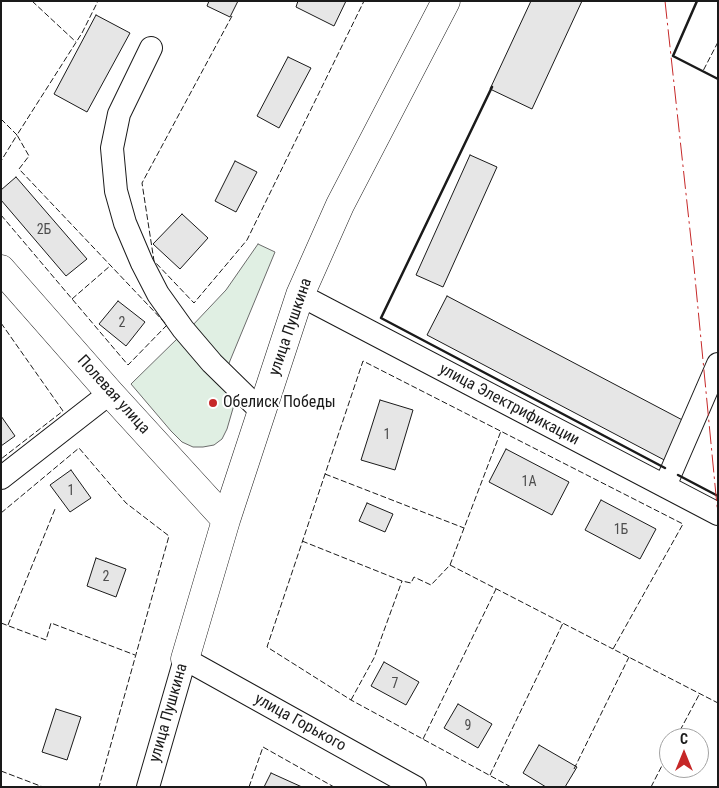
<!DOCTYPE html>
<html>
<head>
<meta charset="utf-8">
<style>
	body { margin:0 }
	#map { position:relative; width:719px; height:788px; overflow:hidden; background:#fff; font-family:"Roboto Condensed",sans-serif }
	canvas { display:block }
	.frame { position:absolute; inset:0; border:2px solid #1a1a1a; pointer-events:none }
	.north { position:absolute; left:659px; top:728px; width:50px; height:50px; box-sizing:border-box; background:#fff; border:1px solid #a3a3a3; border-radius:50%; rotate:0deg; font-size:14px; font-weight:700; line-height:20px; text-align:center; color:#1a1a1a }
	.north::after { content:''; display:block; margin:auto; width:18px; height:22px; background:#c62828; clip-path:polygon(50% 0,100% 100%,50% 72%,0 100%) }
</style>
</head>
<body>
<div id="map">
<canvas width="719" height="788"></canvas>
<div class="frame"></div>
<div class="north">С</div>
</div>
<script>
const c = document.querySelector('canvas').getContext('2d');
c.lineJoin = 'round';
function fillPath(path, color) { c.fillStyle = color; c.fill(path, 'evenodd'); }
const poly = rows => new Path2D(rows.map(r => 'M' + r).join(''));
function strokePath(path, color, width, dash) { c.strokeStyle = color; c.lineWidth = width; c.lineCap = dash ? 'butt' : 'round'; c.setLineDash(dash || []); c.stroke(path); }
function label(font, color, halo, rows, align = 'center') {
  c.font = font + ' "Roboto Condensed",sans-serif'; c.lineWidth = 4; c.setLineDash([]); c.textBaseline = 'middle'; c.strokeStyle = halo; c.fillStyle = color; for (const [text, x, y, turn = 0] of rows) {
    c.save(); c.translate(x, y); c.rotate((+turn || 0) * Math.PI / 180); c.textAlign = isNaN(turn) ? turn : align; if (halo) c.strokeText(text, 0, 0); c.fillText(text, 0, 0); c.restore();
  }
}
const green = poly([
	[258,244,275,252,227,368,191,327,226,290,258,244],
	[179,337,236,398,227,429,222,439,214,445,203,447,193,447,182,442,171,431,131,384,179,337]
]);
const building = poly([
	[209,1,238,1,230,17,207,6,209,1],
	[298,1,346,1,334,26,296,7,298,1],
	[531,1,582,1,532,109,490,89,531,1],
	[96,15,130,33,87,112,54,94,96,15],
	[288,57,311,68,279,128,257,116,288,57],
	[470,155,497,167,443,287,416,275,470,155],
	[235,161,257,172,236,212,215,201,235,161],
	[16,177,87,259,66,276,1,200,1,190,16,177],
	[182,214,208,238,180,269,153,244,182,214],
	[447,296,690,424,670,463,427,335,447,296],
	[118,301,145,322,126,346,99,324,118,301],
	[380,400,413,410,395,470,361,460,380,400],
	[1,416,15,436,1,446,1,416],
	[506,449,569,482,552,515,489,482,506,449],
	[71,470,91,498,70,512,50,485,71,470],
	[601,500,656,529,640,559,585,530,601,500],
	[367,503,393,514,385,532,359,521,367,503],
	[96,558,126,569,116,597,87,586,96,558],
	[384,662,419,682,406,705,371,686,384,662],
	[458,704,492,724,478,748,444,728,458,704],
	[56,709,81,717,67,760,42,752,56,709],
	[539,745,577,767,565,787,546,787,523,773,539,745],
	[271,773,302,787,264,787,271,773]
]);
const minor = poly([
	[151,48,119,114,112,148,116,191,125,223,142,263,158,294,183,329,212,363,262,412],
	[300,295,718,514],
	[1,478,110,393],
	[665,486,718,364],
	[148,787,185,659,415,787]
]);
const major = poly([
	[1,269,110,393,226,520],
	[185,659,226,520,300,295,340,205,446,1]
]);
const fence = poly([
	[32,1,76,42],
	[232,16,142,183,154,261,194,303,247,240,364,1],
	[718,42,703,71,718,79],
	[1,119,17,135,1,161],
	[1,215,128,365,167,325,19,169,29,156,17,135,82,33,98,1],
	[72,299,110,266],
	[1,323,63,411,1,459],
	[325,474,464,528],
	[1,513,79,448,126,503,169,536,99,787],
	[302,541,402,581,411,583,414,577,431,585,450,565,501,431],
	[450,565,613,649],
	[1,623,46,640,51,623,135,655],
	[8,625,55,509],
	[351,700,374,658,402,581],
	[676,738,700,693],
	[423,739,496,589],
	[574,769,629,657],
	[1,771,43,787],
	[490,775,563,623],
	[249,787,263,747,334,787],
	[511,787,351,700,267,647,363,361,683,524,613,649,718,703],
	[651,787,669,752]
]);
const wall = poly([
	[697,1,673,56,718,79],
	[492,87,381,318,665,468],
	[678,475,718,496]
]);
const power = poly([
	[665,1,694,267,718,516]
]);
const markers = [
	[213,403,5,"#c62828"]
];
const numberNames = [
	["2Б",44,230],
	["2",122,323],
	["1",387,435],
	["1А",529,482],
	["1",71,491],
	["1Б",621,530],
	["2",106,577],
	["7",395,684],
	["9",468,726]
];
const streetNames = [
	["улица Пушкина",291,327,-71],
	["Полевая улица",113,395,48],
	["улица Электрификации",509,405,28],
	["улица Пушкина",169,713,-74],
	["улица Горького",300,723,29]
];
const poiNames = [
	["Обелиск Победы",223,403]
];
fillPath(green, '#e0efe3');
strokePath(green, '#6a6a6a', 1);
fillPath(building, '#e6e6e6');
strokePath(building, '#1a1a1a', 1);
strokePath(minor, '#1a1a1a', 24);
strokePath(major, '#1a1a1a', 29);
strokePath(minor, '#fff', 22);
strokePath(major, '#fff', 28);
strokePath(fence, '#1a1a1a', 1, [6, 2.5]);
strokePath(wall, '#1a1a1a', 2.5);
strokePath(power, '#c62828', 1, [18, 4, 2.5, 4]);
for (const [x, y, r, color] of markers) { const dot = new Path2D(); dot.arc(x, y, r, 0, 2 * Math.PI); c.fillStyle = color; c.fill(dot); strokePath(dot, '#fff', 2); }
label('14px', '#4d4d4d', null, numberNames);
label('16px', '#1a1a1a', '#fff', streetNames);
label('16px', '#1a1a1a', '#fff', poiNames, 'left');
</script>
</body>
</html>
